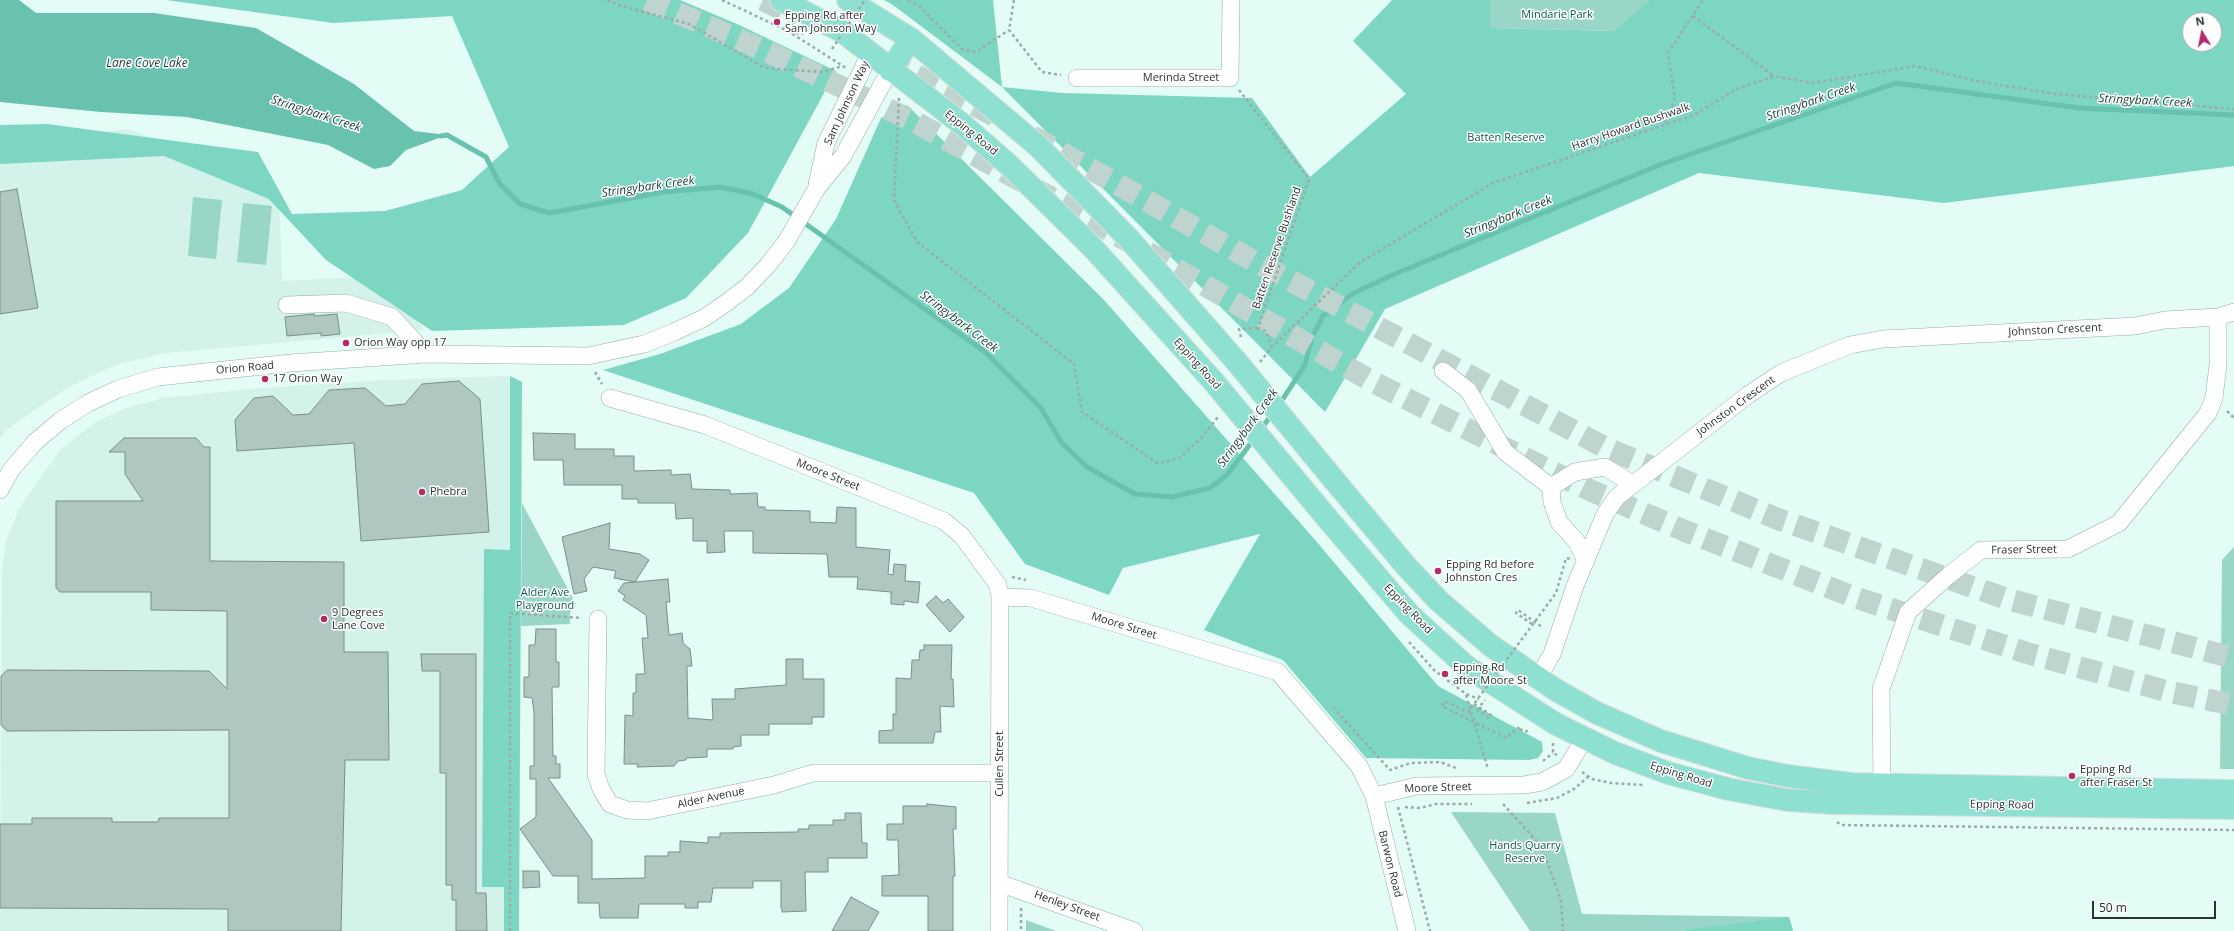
<!DOCTYPE html>
<html>
<head>
<meta charset="utf-8">
<style>
	body { margin:0 }
	#map { position:relative; width:2234px; height:931px; overflow:hidden; background:#e4fcf6; font-family:"Open Sans",sans-serif }
	canvas { display:block }
	.north { position:absolute; left:2182px; top:12px; width:40px; height:40px; box-sizing:border-box; background:#fff; border:1px solid #aaadac; border-radius:50%; rotate:350deg; font-size:11px; font-weight:700; line-height:16px; text-align:center; color:#2a3330 }
	.north::after { content:''; display:block; margin:auto; width:14px; height:18px; background:#b42b6a; clip-path:polygon(50% 0,100% 100%,50% 72%,0 100%) }
	.scale { position:absolute; left:2092px; top:901px; width:124px; height:18px; box-sizing:border-box; border:2px solid #2a3330; border-top:0; padding-left:5px; font-size:12px; line-height:14px; white-space:nowrap; color:#2a3330; -webkit-text-stroke:3px #fff; paint-order:stroke }
</style>
</head>
<body>
<div id="map">
<canvas width="2234" height="931"></canvas>
<div class="north">N</div>
<div class="scale">50 m</div>
</div>
<script>
const c = document.querySelector('canvas').getContext('2d');
c.lineJoin = 'round';
function fillPath(path, color) { c.fillStyle = color; c.fill(path, 'evenodd'); }
const poly = rows => new Path2D(rows.map(r => 'M' + r).join(''));
function strokePath(path, color, width, dash) { c.strokeStyle = color; c.lineWidth = width; c.lineCap = dash ? 'butt' : 'round'; c.setLineDash(dash || []); c.stroke(path); }
function label(font, color, halo, rows, align = 'center') {
  c.font = font + ' "Open Sans",sans-serif'; c.lineWidth = 3; c.setLineDash([]); c.textBaseline = 'middle'; c.strokeStyle = halo; c.fillStyle = color; for (const [text, x, y, turn = 0] of rows) {
    c.save(); c.translate(x, y); c.rotate((+turn || 0) * Math.PI / 180); c.textAlign = isNaN(turn) ? turn : align; if (halo) c.strokeText(text, 0, 0); c.fillText(text, 0, 0); c.restore();
  }
}
const built = poly([
	[128,129,279,190,282,281,402,275,423,330,166,353,115,365,67,388,5,431,0,439,0,147],
	[510,376,510,551,484,549,482,886,504,886,504,931,0,931,2,572,6,542,19,508,61,449,97,421,129,407,163,398,262,388,384,380]
]);
const green = poly([
	[1490,0,1649,0,1616,31,1490,28],
	[193,197,222,200,216,259,188,256],
	[243,203,272,206,266,265,237,262],
	[522,503,576,604,570,613,570,624,521,626],
	[2234,547,2234,769,2220,769,2222,560],
	[1451,812,1555,813,1582,914,1789,917,1793,931,1530,931],
	[1026,920,1056,931,1026,931]
]);
const forest = poly([
	[166,0,680,0,737,24,836,71,748,233,686,298,624,325,432,331,326,260,269,199,164,156,0,164,0,125,47,124,258,152,292,214,385,211,462,190,509,147,452,16,334,23],
	[884,0,993,0,1002,87,1062,93,1252,98,1310,177,1406,94,1353,41,1392,0,1490,0,1490,28,1615,31,1649,0,2234,0,2234,166,1944,203,1699,173,1385,309,1325,412,1002,87,893,5],
	[2190,20,2214,20,2214,44,2190,44],
	[907,105,1104,300,1316,541,1438,686,1542,742,1543,751,1538,758,1529,760,1366,758,1283,660,1204,630,1260,534,1123,568,1109,595,1025,564,974,493,603,370,660,354,741,324,789,288,836,219,881,118],
	[510,376,522,382,519,931,504,931,504,887,482,887,484,549,510,550],
	[1789,917,1793,931,1684,931,1685,930]
]);
const water = poly([
	[0,0,19,0,36,13,154,13,256,28,354,84,414,131,447,135,406,150,390,166,374,169,328,145,187,117,101,112,0,102]
]);
const stream = poly([
	[441,136,447,135,486,157,500,184,520,204,549,213,664,192,720,187,753,194,782,207,985,352,1041,408,1061,442,1087,467,1135,494,1172,497,1210,488,1227,475,1254,439],
	[1279,405,1305,365,1312,337,1323,316,1352,294,1397,273,1662,164,1896,83,2079,108,2234,115],
	[1261,429,1273,413]
]);
const building = poly([
	[17,189,38,308,0,314,0,192,17,189],
	[314,314,314,316,337,314,340,334,321,336,321,333,287,336,285,317,314,314],
	[459,381,480,399,489,532,361,541,354,443,237,451,235,420,254,398,273,396,293,415,309,414,329,390,365,388,386,406,405,404,422,384,459,381],
	[533,433,575,434,575,449,614,449,614,456,634,456,634,471,671,470,671,475,690,474,692,489,730,490,730,494,757,493,758,507,765,507,765,510,810,511,810,522,836,523,837,507,856,508,856,547,890,550,888,574,893,575,894,564,906,565,905,581,920,582,918,603,904,601,904,605,891,604,891,592,857,589,858,577,829,577,827,554,753,553,753,531,724,531,725,552,707,553,707,541,693,541,693,518,676,519,675,503,638,503,638,499,622,499,622,485,564,485,563,460,534,460,533,433],
	[124,438,196,438,204,447,210,447,210,561,344,562,344,652,388,652,389,760,345,760,341,931,228,931,228,909,0,908,0,824,32,824,32,818,112,818,112,822,158,822,159,818,229,818,229,730,7,731,1,725,1,676,7,670,209,671,227,689,227,611,151,610,151,592,60,592,56,588,56,501,143,501,125,474,125,452,109,452,124,438],
	[610,523,609,549,640,554,649,560,635,582,614,578,616,571,593,567,584,579,587,591,574,594,562,537,610,523],
	[668,579,670,602,666,602,669,635,682,633,683,643,690,649,692,666,687,666,688,718,713,720,712,699,735,699,735,689,786,685,786,659,803,659,803,679,824,679,824,717,812,717,812,724,769,724,769,735,741,735,741,746,733,747,733,749,707,749,707,757,686,758,686,760,678,761,674,766,637,767,638,764,624,764,625,715,633,716,633,693,636,693,636,674,645,674,642,638,648,638,646,615,623,600,625,596,618,591,624,583,668,579],
	[936,596,943,603,948,599,964,617,950,632,926,605,936,596],
	[536,629,556,629,556,662,559,662,559,687,552,687,553,756,556,756,556,764,560,764,560,778,548,778,592,840,592,879,645,878,645,856,668,856,668,852,680,852,680,841,708,843,708,837,720,837,720,833,798,832,798,829,809,829,809,825,833,825,833,820,845,820,845,813,861,813,862,843,867,843,867,858,828,858,828,872,805,872,806,911,782,912,782,908,781,908,781,881,753,881,753,888,713,888,711,902,698,902,698,908,685,908,685,904,639,904,638,918,600,918,599,903,578,903,578,876,553,876,520,829,536,817,536,779,530,779,530,766,534,766,534,712,532,698,524,697,524,677,529,677,529,645,535,645,536,629],
	[924,645,952,645,951,679,953,679,954,707,940,706,941,732,935,732,933,743,879,743,879,731,893,730,893,714,896,714,896,678,911,679,912,660,919,660,920,650,924,650,924,645],
	[421,654,476,654,476,893,486,893,487,931,456,931,456,900,452,900,452,885,446,885,446,773,440,773,440,671,422,671,421,654],
	[927,804,956,807,956,829,953,829,955,876,953,876,953,931,928,931,928,896,882,896,882,876,899,875,898,840,887,840,887,824,903,824,903,806,927,806,927,804],
	[523,871,539,871,540,887,523,888,523,871],
	[851,897,879,912,868,931,832,931,851,897]
]);
const highwayTunnel = poly([
	[647,0,766,51,915,122,1086,217,1371,381,1585,488,1685,531,1854,597,2027,653,2170,692,2234,705],
	[763,0,798,17],
	[887,60,995,116],
	[1032,136,1259,264,1606,448,1778,519,2007,599,2234,658]
]);
const path = poly([
	[607,0,618,5,689,24,765,68,821,72,843,66],
	[722,0,788,31,846,68],
	[908,0,919,6,962,49,976,52,1009,30],
	[1014,0,1009,30,1042,72,1061,75],
	[1693,16,1774,76],
	[790,32,803,34],
	[1239,90,1309,179,1258,328,1266,331,1272,347],
	[899,98,894,200,917,242,1074,364,1082,412,1157,463,1178,459,1201,438,1218,417],
	[1665,123,1675,99,1668,53,1703,0],
	[1241,337,1239,329,1258,328],
	[1260,362,1272,347,1359,263,1493,183,1694,115,1735,90,1774,76,1813,83,1915,66,1976,81,2055,94,2234,109],
	[595,372,602,384],
	[2227,411,2234,418],
	[1012,577,1026,580],
	[1532,624,1516,613,1518,610,1542,627],
	[1409,642,1434,670,1466,694,1479,699],
	[1466,695,1488,769],
	[1333,707,1390,770,1411,763,1440,762,1456,768],
	[1477,710,1485,700],
	[1520,729,1525,732,1529,730],
	[1553,743,1553,753,1557,755],
	[1543,761,1553,753],
	[1582,772,1592,779,1611,783,1643,785],
	[1527,803,1557,798,1574,789,1589,776],
	[1503,804,1542,847,1561,900,1563,931],
	[1398,807,1430,931],
	[1405,807,1420,808,1436,804,1472,804],
	[1837,822,1841,825,2234,830],
	[1021,908,1021,931],
	[510,931,510,613,582,618]
]);
const minor = poly([
	[1077,78,1230,78,1231,0],
	[817,185,826,143,870,54],
	[287,305,346,303,392,317,426,354],
	[1443,371,1468,390,1505,452,1551,487],
	[610,398,705,425,944,521,962,536,998,585,1000,597,1031,598,1278,672,1359,766,1374,796,1407,931],
	[0,490,11,470,35,442,60,421,88,403,118,389,158,377,291,363,426,354,588,356,644,344,674,332,704,318,726,303,747,287,768,265,786,242,817,188,843,156,890,70],
	[1586,561,1577,542,1559,522,1552,502,1551,487,1575,472,1605,467,1632,484],
	[598,619,596,774,601,789,610,804,627,810,647,811,774,785,813,773,1000,773],
	[1538,678,1552,654,1575,586,1605,514,1617,497,1748,395,1781,373,1850,345,1883,339,2135,326,2165,320,2218,317,2234,312],
	[1882,785,1881,689,1908,612,1948,576,1981,550,2068,549,2119,523,2208,413,2214,398,2218,365,2218,317],
	[1374,796,1417,786,1524,785,1542,782,1566,769,1585,738],
	[999,883,1134,931],
	[999,931,1000,597]
]);
const major = poly([
	[781,0,843,32,963,125,1010,166,1092,247,1213,381],
	[848,0,911,39,1038,146,1129,239,1236,361],
	[890,70,911,39],
	[1334,480,1406,566,1439,601,1490,645,1556,690,1597,713,1661,741,1748,768,1788,776,1852,784,2234,791],
	[1327,518,1409,614,1467,667,1556,724,1615,753,1668,773,1728,789,1787,800,1832,803,2234,808]
]);
const pathBridge = poly([
	[832,49,865,0],
	[1474,704,1491,715,1489,718,1477,710],
	[1520,729,1518,728,1506,738,1442,706,1445,701,1468,712,1556,593,1566,558,1571,559]
]);
const majorBridge = poly([
	[1236,361,1334,480],
	[1213,381,1327,518]
]);
const markers = [
	[777,22,4,"#b42b6a"],
	[346,343,4,"#b42b6a"],
	[265,379,4,"#b42b6a"],
	[422,492,4,"#b42b6a"],
	[1438,571,4,"#b42b6a"],
	[324,619,4,"#b42b6a"],
	[1445,674,4,"#b42b6a"],
	[2072,776,4,"#b42b6a"]
];
const parkNames = [
	["Mindarie Park",1557,15],
	["Batten Reserve",1506,138],
	["Alder Ave",545,593],
	["Playground",545,606],
	["Hands Quarry",1525,846],
	["Reserve",1525,859]
];
const poiNames = [
	["Epping Rd after",785,16],
	["Sam Johnson Way",785,29],
	["Orion Way opp 17",354,343],
	["17 Orion Way",273,379],
	["Phebra",430,492],
	["Epping Rd before",1446,565],
	["Johnston Cres",1446,578],
	["9 Degrees",332,613],
	["Lane Cove",332,626],
	["Epping Rd",1453,668],
	["after Moore St",1453,681],
	["Epping Rd",2080,770],
	["after Fraser St",2080,783]
];
const streetNames = [
	["Merinda Street",1181,78],
	["Sam Johnson Way",847,103,-65],
	["Harry Howard Bushwalk",1631,127,-19],
	["Epping Road",971,133,39],
	["Batten Reserve Bushland",1277,248,-71],
	["Johnston Crescent",2055,330,-3],
	["Epping Road",1197,364,48],
	["Orion Road",245,368,-5],
	["Johnston Crescent",1736,406,-36],
	["Moore Street",828,475,22],
	["Fraser Street",2024,550,-1],
	["Epping Road",1408,609,46],
	["Moore Street",1124,626,17],
	["Cullen Street",1000,764,-90],
	["Epping Road",1681,775,17],
	["Moore Street",1438,788,-2],
	["Alder Avenue",711,798,-12],
	["Epping Road",2002,805,1],
	["Barwon Road",1390,864,76],
	["Henley Street",1067,906,20]
];
const waterNames = [
	["Lane Cove Lake",147,64],
	["Stringybark Creek",2145,101,3],
	["Stringybark Creek",1811,102,-19],
	["Stringybark Creek",316,114,18],
	["Stringybark Creek",648,187,-8],
	["Stringybark Creek",1508,217,-22],
	["Stringybark Creek",959,322,37],
	["Stringybark Creek",1248,428,-54]
];
fillPath(built, '#d2f2ea');
fillPath(green, '#99d6c7');
fillPath(forest, '#7dd6c2');
fillPath(water, '#69c2ae');
strokePath(stream, '#69c2ae', 5);
fillPath(building, '#b0c7c1');
strokePath(building, '#7a8f89', 1);
strokePath(highwayTunnel, '#bfd4ce', 22, [22, 11]);
strokePath(minor, '#96aca6', 18);
strokePath(major, '#dddede', 24);
strokePath(path, '#9aaca8', 2.5, [3, 3]);
strokePath(minor, '#fff', 17);
strokePath(major, '#8ee0d1', 22);
strokePath(majorBridge, '#dddede', 24, []);
strokePath(pathBridge, '#9aaca8', 2.5, [3, 3]);
strokePath(majorBridge, '#8ee0d1', 22);
for (const [x, y, r, color] of markers) { const dot = new Path2D(); dot.arc(x, y, r, 0, 2 * Math.PI); c.fillStyle = color; c.fill(dot); strokePath(dot, '#fff', 1.5); }
label('11px', '#0d594c', '#fff', parkNames);
label('11px', '#2a3330', '#fff', poiNames, 'left');
label('11px', '#2a3330', '#fff', streetNames);
label('italic 12px', '#1b443b', '#fff', waterNames);
</script>
</body>
</html>
